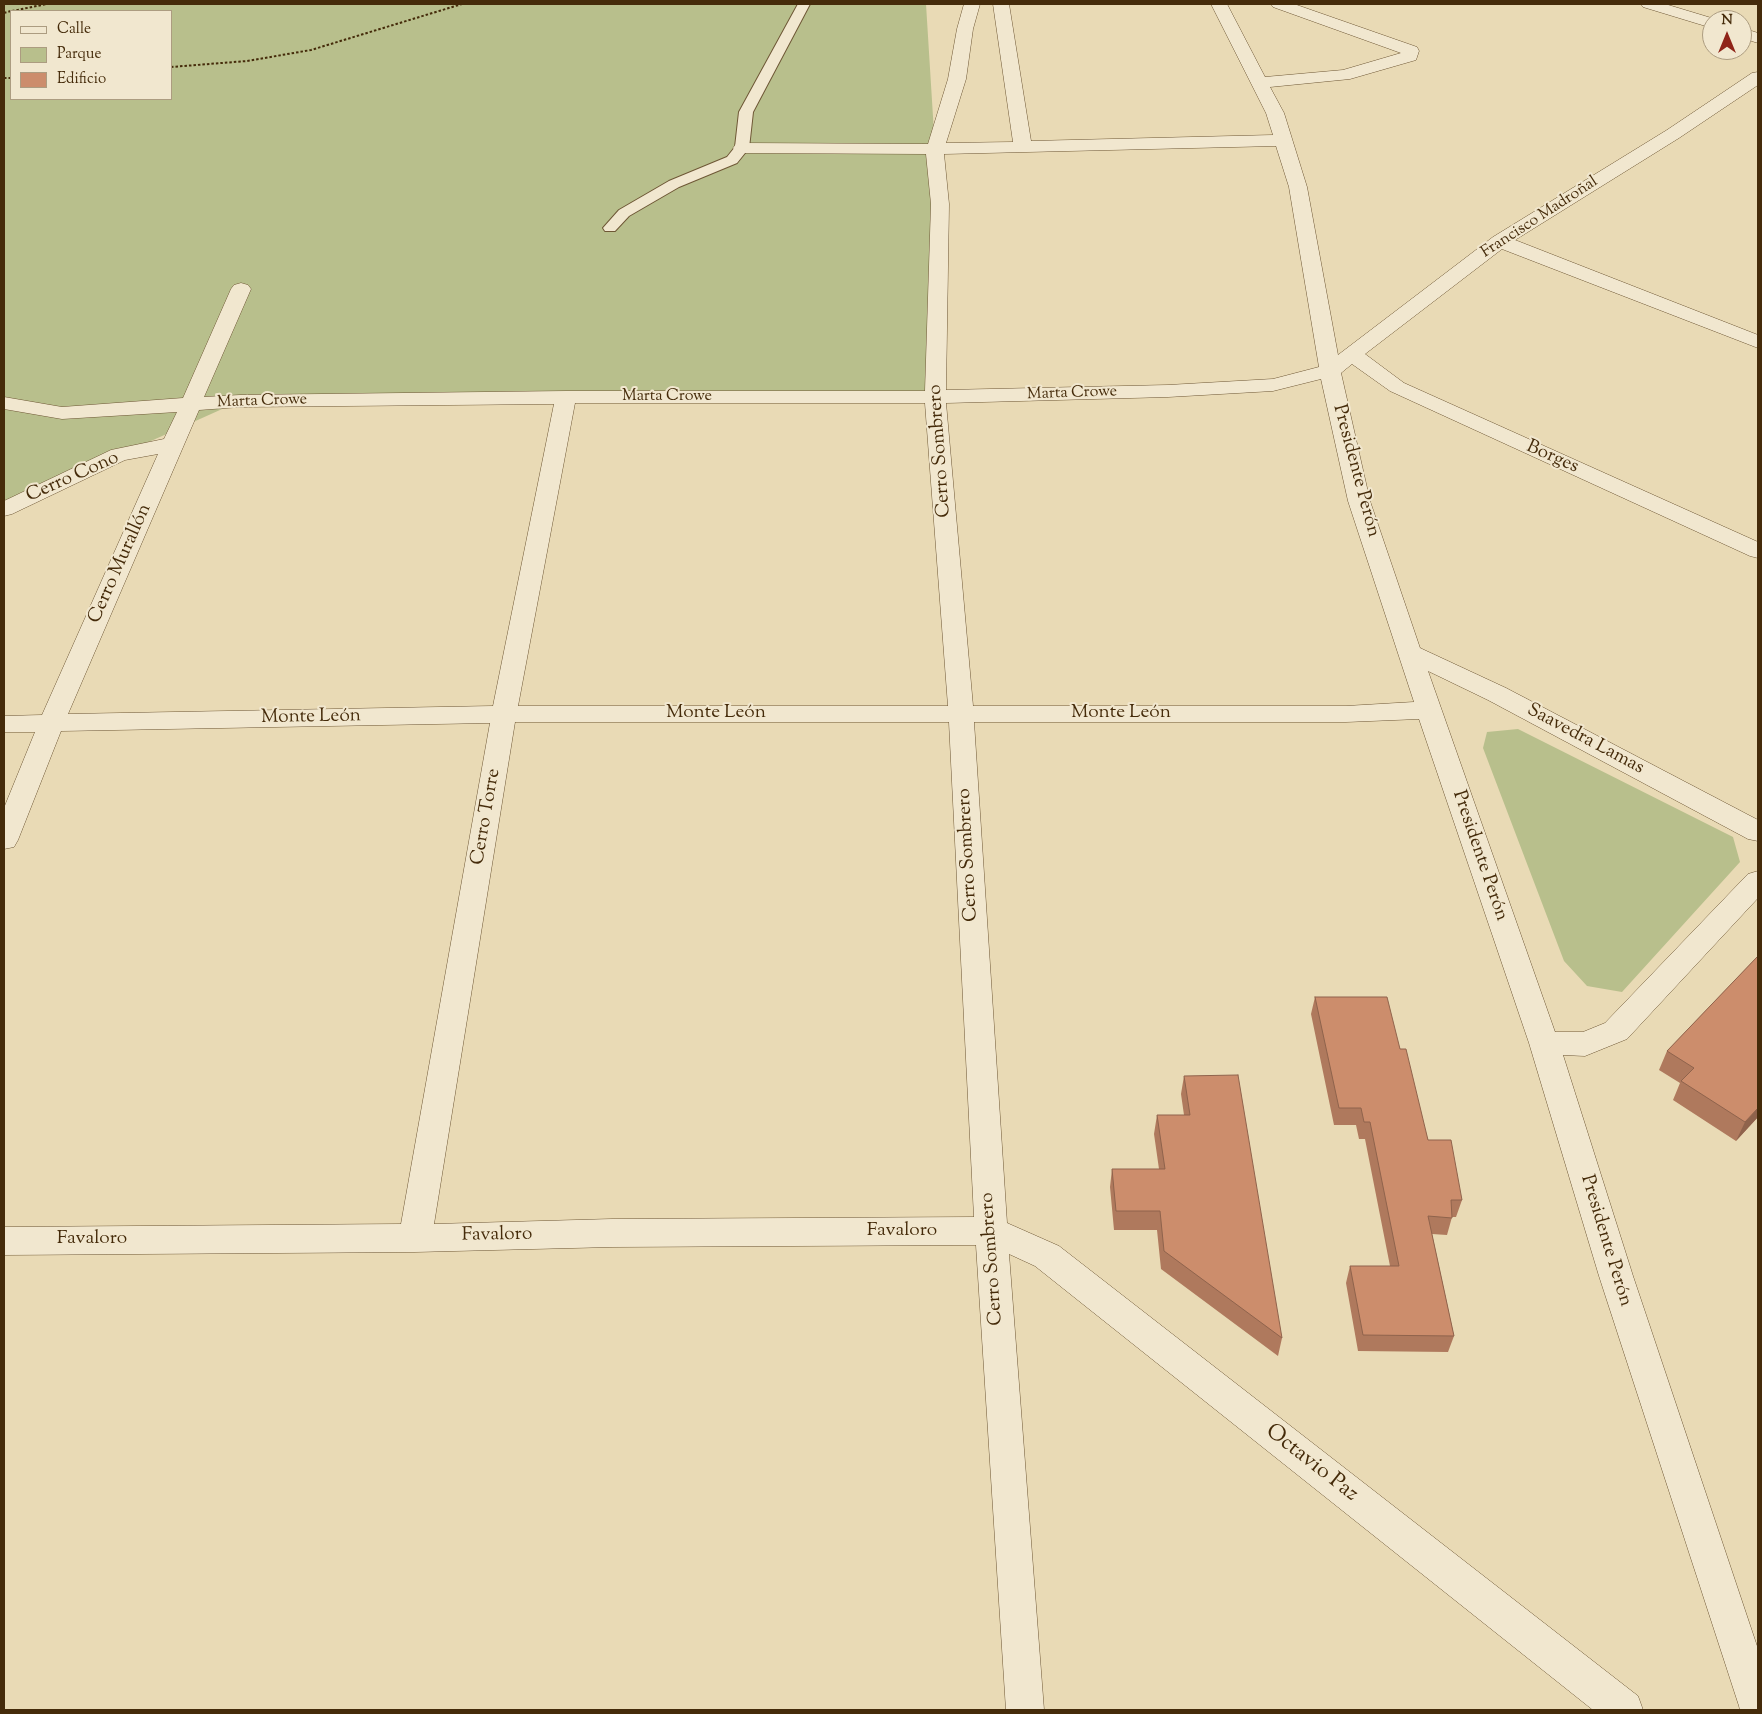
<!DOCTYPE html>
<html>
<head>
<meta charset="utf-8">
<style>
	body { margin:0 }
	#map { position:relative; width:1762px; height:1714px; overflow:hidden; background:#e9dab5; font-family:"Sorts Mill Goudy",serif }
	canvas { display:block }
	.frame { position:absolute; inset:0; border:5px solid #452b0a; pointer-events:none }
	.legend { position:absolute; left:10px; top:10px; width:162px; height:90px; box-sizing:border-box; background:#f1e7cf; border:1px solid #ac9c80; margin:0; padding:6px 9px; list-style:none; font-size:15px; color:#452b0a }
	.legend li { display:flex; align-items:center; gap:10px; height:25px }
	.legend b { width:25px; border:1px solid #ac9c80 }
	.north { position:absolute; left:1702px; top:10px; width:50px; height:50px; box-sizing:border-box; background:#f1e7cf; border:1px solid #ac9c80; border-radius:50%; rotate:0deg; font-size:14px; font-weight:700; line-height:20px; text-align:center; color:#452b0a }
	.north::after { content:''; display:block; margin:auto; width:18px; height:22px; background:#8f2418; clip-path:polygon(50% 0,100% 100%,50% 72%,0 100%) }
</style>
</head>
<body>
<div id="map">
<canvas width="1762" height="1714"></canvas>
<div class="frame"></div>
<ul class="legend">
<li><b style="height:6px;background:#f1e7cf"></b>Calle</li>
<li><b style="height:14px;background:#b8bf8c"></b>Parque</li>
<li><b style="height:14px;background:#cc8d6c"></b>Edificio</li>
</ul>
<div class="north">N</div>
</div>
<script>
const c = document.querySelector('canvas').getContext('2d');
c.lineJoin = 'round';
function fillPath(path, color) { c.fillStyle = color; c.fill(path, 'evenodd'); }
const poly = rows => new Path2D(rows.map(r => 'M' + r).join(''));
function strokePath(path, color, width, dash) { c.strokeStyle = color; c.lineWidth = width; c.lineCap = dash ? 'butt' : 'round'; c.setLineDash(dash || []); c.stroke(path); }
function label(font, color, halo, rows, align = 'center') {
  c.font = font + ' "Sorts Mill Goudy",serif'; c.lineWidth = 4; c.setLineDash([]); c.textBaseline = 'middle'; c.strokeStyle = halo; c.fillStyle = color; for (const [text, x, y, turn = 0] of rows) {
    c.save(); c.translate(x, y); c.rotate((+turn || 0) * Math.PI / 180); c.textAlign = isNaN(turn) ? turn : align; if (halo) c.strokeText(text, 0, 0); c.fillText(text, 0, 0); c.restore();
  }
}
const green = poly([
	[4,4,926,4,935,149,935,397,240,401,4,507],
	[11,11,171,11,171,99,11,99],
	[1518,729,1733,837,1740,862,1622,992,1587,986,1564,961,1483,748,1487,732]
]);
const path = poly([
	[12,11,47,4],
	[4,13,11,11],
	[171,67,247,61,311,50,462,4],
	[4,78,11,78]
]);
const service = poly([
	[798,4,810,4,753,112,749,148,737,163,679,187,629,216,615,231,605,231,603,228,619,210,669,181,727,157,735,147,739,112,798,4]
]);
const minor = poly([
	[964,4,980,4,973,29,966,79,946,143,1013,142,993,4,1009,4,1031,141,1273,135,1266,113,1211,4,1227,4,1265,77,1343,70,1401,53,1273,7,1271,4,1294,4,1417,47,1419,51,1416,60,1350,79,1270,87,1284,113,1307,187,1338,355,1493,237,1667,130,1752,73,1758,72,1758,85,1679,138,1515,240,1758,335,1758,348,1502,249,1365,354,1404,383,1758,542,1758,558,1750,556,1390,391,1352,364,1341,373,1370,501,1420,648,1506,688,1758,820,1758,841,1748,839,1488,700,1428,671,1555,1032,1583,1032,1605,1023,1748,874,1758,871,1758,898,1627,1039,1585,1056,1563,1055,1633,1276,1758,1649,1758,1710,1740,1710,1739,1706,1599,1276,1529,1043,1419,719,1346,722,974,722,1007,1223,1059,1246,1638,1696,1643,1710,1593,1710,1035,1266,1009,1254,1044,1710,1006,1710,976,1245,612,1247,415,1252,4,1255,4,1227,401,1224,490,723,61,731,18,840,14,847,4,849,4,808,35,732,4,732,4,716,42,715,158,454,125,460,12,514,4,516,4,501,111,450,164,439,177,412,62,419,4,409,4,397,62,407,183,398,231,289,234,285,241,283,248,285,251,289,204,397,240,395,566,391,925,391,931,204,926,154,742,153,736,152,733,148,736,144,742,143,928,144,948,79,957,29,964,4],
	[1276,146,1289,187,1319,367,1273,379,1168,385,946,390,949,204,944,154,1276,146],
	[1321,379,1348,501,1414,702,1346,706,973,706,946,403,1168,397,1273,391,1321,379],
	[575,403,925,403,948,706,518,706,575,403],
	[554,404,493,706,68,714,199,410,240,407,554,404],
	[515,722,949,722,974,1217,612,1219,434,1224,515,722]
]);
const tertiary = poly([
	[1641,4,1665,4,1718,20,1712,20,1712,28,1643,7,1641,4],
	[1742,28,1758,33,1758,43,1742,38,1742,28]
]);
const wall = poly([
	[1758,956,1758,1117,1736,1141,1673,1100,1680,1083,1659,1070,1667,1051],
	[1315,997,1400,1049,1428,1140,1462,1200,1456,1217,1452,1217,1447,1235,1432,1234,1454,1336,1448,1352,1358,1351,1346,1283,1350,1266,1390,1266,1365,1139,1359,1139,1356,1125,1334,1125,1311,1014],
	[1184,1076,1282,1338,1278,1356,1161,1269,1157,1230,1114,1230,1110,1187,1112,1169,1159,1169,1154,1134,1157,1115,1184,1115,1181,1094]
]);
const shadedWall = poly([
	[1758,1108,1758,1117,1736,1141,1745,1122]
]);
const building = poly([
	[1758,956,1758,1108,1745,1122,1681,1081,1694,1068,1667,1051,1758,956],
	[1315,997,1387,997,1400,1049,1406,1049,1428,1140,1451,1140,1462,1200,1451,1200,1452,1218,1428,1216,1454,1336,1363,1335,1350,1266,1399,1266,1370,1122,1364,1122,1361,1108,1339,1108,1315,997],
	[1238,1075,1282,1338,1164,1251,1160,1211,1116,1211,1112,1169,1165,1169,1157,1115,1190,1115,1184,1076,1238,1075]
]);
const farStreetnames = [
	["Francisco Madroñal",1540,218,-33],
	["Marta Crowe",1072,394,-2],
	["Marta Crowe",667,397],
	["Marta Crowe",262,402,-2]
];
const streetNames = [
	["Cerro Sombrero",941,451,-94],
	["Borges",1552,458,24],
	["Presidente Perón",1355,471,75],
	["Cerro Cono",73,478,-24],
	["Cerro Murallón",121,564,-66],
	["Monte León",716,714],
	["Monte León",1121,714],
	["Monte León",311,718,-1],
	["Saavedra Lamas",1585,740,28],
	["Cerro Torre",487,817,-80],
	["Cerro Sombrero",969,855,-93],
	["Presidente Perón",1479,856,71],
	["Favaloro",902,1232],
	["Favaloro",497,1236,-1],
	["Favaloro",92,1240],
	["Presidente Perón",1605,1241,73],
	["Cerro Sombrero",993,1259,-94]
];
const nearStreetnames = [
	["Octavio Paz",1311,1464,38]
];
fillPath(green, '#b8bf8c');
strokePath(service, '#6e5735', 2);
strokePath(minor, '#6e5735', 1);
strokePath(tertiary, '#6e5735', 1);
strokePath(path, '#452b0a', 2, [2.5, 2]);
fillPath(service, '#f1e7cf');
fillPath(minor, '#f1e7cf');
fillPath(tertiary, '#f1e7cf');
fillPath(wall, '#af795d');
fillPath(shadedWall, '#8f634c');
fillPath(building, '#cc8d6c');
strokePath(building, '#8f634c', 1);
label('16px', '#452b0a', '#f1e7cf', farStreetnames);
label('19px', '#452b0a', '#f1e7cf', streetNames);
label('22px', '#452b0a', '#f1e7cf', nearStreetnames);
</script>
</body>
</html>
